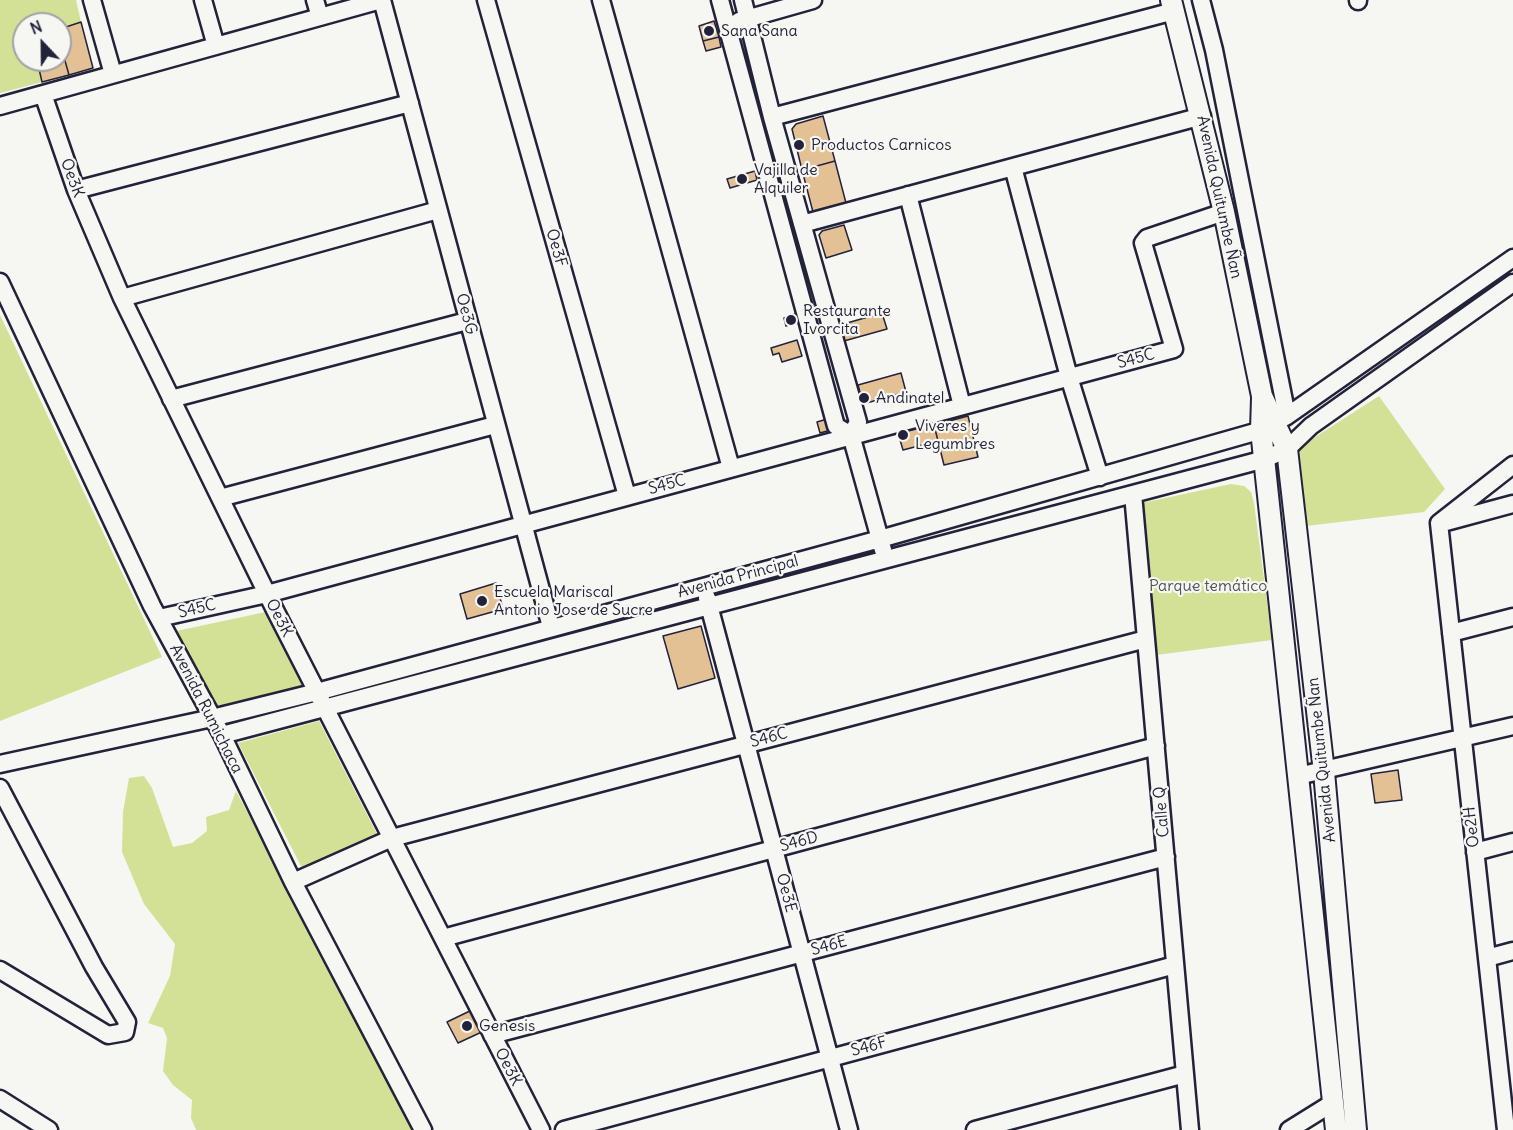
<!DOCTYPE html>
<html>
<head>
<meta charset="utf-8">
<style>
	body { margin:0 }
	#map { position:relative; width:1513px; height:1130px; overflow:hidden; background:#f6f6f2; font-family:Delius,sans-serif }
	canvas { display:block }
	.north { position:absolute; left:12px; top:12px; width:60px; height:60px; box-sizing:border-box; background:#f6f6f2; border:2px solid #a1a1a9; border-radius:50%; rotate:338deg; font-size:16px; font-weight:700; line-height:24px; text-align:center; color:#22223b }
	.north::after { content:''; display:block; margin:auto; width:21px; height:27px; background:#22223b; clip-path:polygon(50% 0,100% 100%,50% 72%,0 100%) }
</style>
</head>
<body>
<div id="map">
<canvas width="1513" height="1130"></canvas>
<div class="north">N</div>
</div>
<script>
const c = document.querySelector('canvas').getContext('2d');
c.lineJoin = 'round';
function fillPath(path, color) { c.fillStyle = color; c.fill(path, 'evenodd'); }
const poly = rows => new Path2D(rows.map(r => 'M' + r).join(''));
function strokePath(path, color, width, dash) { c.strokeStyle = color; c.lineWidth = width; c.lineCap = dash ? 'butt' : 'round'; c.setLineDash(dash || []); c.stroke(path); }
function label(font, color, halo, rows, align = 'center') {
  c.font = font + ' Delius,sans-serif'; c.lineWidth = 4.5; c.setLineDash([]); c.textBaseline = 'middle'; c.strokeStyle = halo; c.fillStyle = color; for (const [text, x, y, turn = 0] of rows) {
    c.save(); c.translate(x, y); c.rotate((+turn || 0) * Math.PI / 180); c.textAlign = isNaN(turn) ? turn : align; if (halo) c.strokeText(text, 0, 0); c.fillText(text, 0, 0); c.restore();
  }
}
const green = poly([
	[0,0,76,0,81,22,60,29,60,24,24,24,24,60,37,60,42,82,0,93],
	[0,315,162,657,0,721],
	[1379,396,1445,489,1424,512,1306,526,1295,450],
	[1231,484,1244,486,1251,492,1254,503,1272,640,1156,655,1142,503],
	[275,610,317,692,212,718,167,633],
	[319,721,377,834,302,868,238,743],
	[144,776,152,788,173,847,192,843,207,831,206,817,229,810,236,791,415,1130,196,1130,191,1118,192,1100,173,1085,163,1071,167,1038,163,1028,148,1023,170,976,175,944,144,904,122,852,123,812,129,778]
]);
const building = poly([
	[714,21,719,37,703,41,699,26,714,21],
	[81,22,93,68,69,75,60,43,60,29,81,22],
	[719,37,721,47,706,51,703,41,719,37],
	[60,43,69,75,42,82,37,60,60,60,60,43],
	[823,116,835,161,802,170,792,129,796,124,823,116],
	[835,161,846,203,813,212,802,170,835,161],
	[755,171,757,180,730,188,727,179,755,171],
	[844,225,852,250,826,258,819,235,822,231,844,225],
	[882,313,887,329,844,341,840,325,882,313],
	[795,314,798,322,786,326,784,318,795,314],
	[797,340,802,356,782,362,779,353,773,355,771,348,797,340],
	[901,373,906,392,863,404,858,385,901,373],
	[968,416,978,457,944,465,934,425,968,416],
	[827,419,830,426,827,431,820,433,817,422,827,419],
	[934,425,938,441,903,450,898,433,934,425],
	[496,583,503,609,467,619,460,594,496,583],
	[701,626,715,678,678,689,663,636,701,626],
	[1398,770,1402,800,1375,803,1371,774,1398,770],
	[476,1008,486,1030,458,1043,447,1022,476,1008]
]);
const minor = poly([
	[92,0,113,74],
	[203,0,216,46],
	[315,0,320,17],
	[382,0,551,627],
	[486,0,627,496],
	[601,0,731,468],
	[720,0,836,426,851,435,883,550],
	[743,0,772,117,858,422,851,435],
	[1201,0,1214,50,1287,416],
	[1358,0,1358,1],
	[739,21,813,0],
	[43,94,76,190,122,298,275,610,541,1130],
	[0,106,381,0],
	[772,117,1174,11],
	[1013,167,1069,377,1100,477],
	[76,190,410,103],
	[908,195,962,406],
	[802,224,1202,116],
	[0,282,152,606,222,735,293,882,423,1130],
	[122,298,438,210],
	[171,399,467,321],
	[1133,494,1190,1130],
	[220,498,495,425],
	[1446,522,1513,504],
	[1439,523,1506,1130],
	[1439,523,1513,465],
	[707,598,849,1130],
	[159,618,267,594,1174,349,1143,243,1147,238,1224,212],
	[1451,633,1513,617],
	[222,735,1265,459,1287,449,1311,426,1513,283],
	[0,764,212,718,317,692,880,539,1262,430,1287,416,1513,258],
	[1298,776,1513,726],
	[0,788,94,967,127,1022,125,1032,108,1035,0,970],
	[1475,852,1513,842],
	[293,882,392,838,1146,639],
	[443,938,1156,746],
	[1487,958,1513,951],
	[492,1035,1166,857],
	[0,1099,49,1130],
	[564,1130,1175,965],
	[975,1130,1185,1074],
	[1289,1130,1334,1102]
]);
const tertiary = poly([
	[1171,0,1224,212,1262,396,1287,449,1324,772,1356,1130],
	[1262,398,1261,430,1336,1130]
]);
const markers = [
	[709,31,6,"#22223b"],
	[799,145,6,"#22223b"],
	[742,179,6,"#22223b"],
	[791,320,6,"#22223b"],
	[864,398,6,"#22223b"],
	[903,435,6,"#22223b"],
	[482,601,6,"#22223b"],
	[467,1026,6,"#22223b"]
];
const poiNames = [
	["Sana Sana",721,31],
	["Productos Carnicos",811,145],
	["Vajilla de",754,170],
	["Alquiler",754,188],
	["Restaurante",803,311],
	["Ivorcita",803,329],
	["Andinatel",876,398],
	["Viveres y",915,426],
	["Legumbres",915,444],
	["Escuela Mariscal",494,592],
	["Antonio Jose de Sucre",494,610],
	["Genesis",479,1026]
];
const streetNames = [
	["Oe3K",72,178,70],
	["Avenida Quitumbe Ñan",1219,197,78],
	["Oe3F",556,248,74],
	["Oe3G",466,314,75],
	["S45C",1136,359,-15],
	["S45C",667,485,-15],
	["Avenida Principal",738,577,-15],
	["S45C",197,609,-13],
	["Oe3K",279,618,63],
	["Avenida Rumichaca",206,709,63],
	["S46C",769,738,-15],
	["Avenida Quitumbe Ñan",1322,760,-96],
	["Calle Q",1162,812,-95],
	["Oe2H",1472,827,-96],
	["S46D",799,842,-15],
	["Oe3E",786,893,75],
	["S46E",829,946,-15],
	["S46F",869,1047,-15],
	["Oe3K",508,1067,63]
];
const parkNames = [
	["Parque temático",1208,586]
];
fillPath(green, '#d2e195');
fillPath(building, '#e4c095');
strokePath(building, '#22223b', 1.5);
strokePath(minor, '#22223b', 21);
strokePath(tertiary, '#22223b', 24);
strokePath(minor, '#f6f6f2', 16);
strokePath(tertiary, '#f6f6f2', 20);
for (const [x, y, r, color] of markers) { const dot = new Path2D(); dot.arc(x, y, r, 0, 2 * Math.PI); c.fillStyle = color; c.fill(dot); strokePath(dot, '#f6f6f2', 2); }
label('16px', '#22223b', '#f6f6f2', poiNames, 'left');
label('16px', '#22223b', '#f6f6f2', streetNames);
label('16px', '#4e5252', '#f6f6f2', parkNames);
</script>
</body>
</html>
